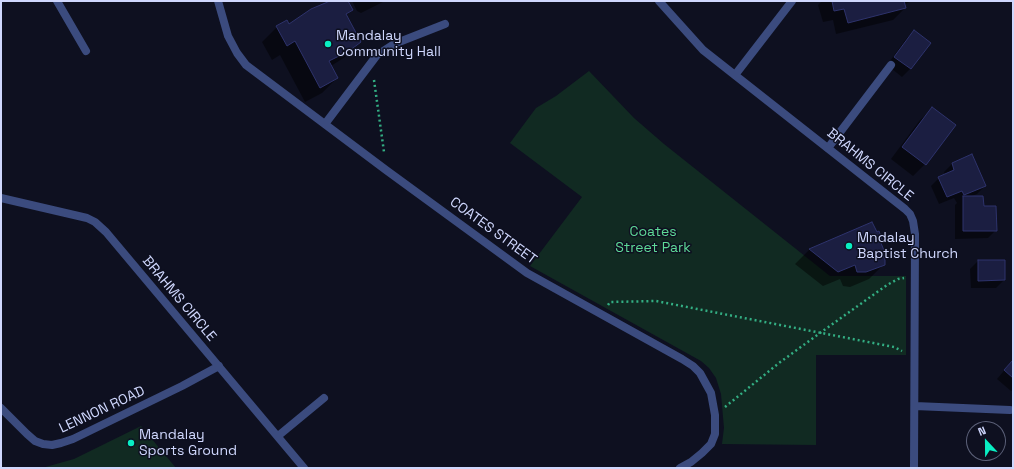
<!DOCTYPE html>
<html>
<head>
<meta charset="utf-8">
<style>
	body { margin:0 }
	#map { position:relative; width:1014px; height:469px; overflow:hidden; background:#0e1020; font-family:"Space Grotesk",sans-serif }
	canvas { display:block }
	.frame { position:absolute; inset:0; border:2px solid #cfd7fd; pointer-events:none }
	.north { position:absolute; left:966px; top:421px; width:40px; height:40px; box-sizing:border-box; background:#0e1020; border:1px solid #5b6078; border-radius:50%; rotate:338deg; font-size:11px; font-weight:700; line-height:16px; text-align:center; color:#cfd7fd }
	.north::after { content:''; display:block; margin:auto; width:14px; height:18px; background:#09efc3; clip-path:polygon(50% 0,100% 100%,50% 72%,0 100%) }
</style>
</head>
<body>
<div id="map">
<canvas width="1014" height="469"></canvas>
<div class="frame"></div>
<div class="north">N</div>
</div>
<script>
const c = document.querySelector('canvas').getContext('2d');
c.lineJoin = 'round';
function fillPath(path, color) { c.fillStyle = color; c.fill(path, 'evenodd'); }
const poly = rows => new Path2D(rows.map(r => 'M' + r).join(''));
function strokePath(path, color, width, dash) { c.strokeStyle = color; c.lineWidth = width; c.lineCap = dash ? 'butt' : 'round'; c.setLineDash(dash || []); c.stroke(path); }
function label(font, color, halo, rows, align = 'center') {
  c.font = font + ' "Space Grotesk",sans-serif'; c.lineWidth = 3; c.setLineDash([]); c.textBaseline = 'middle'; c.strokeStyle = halo; c.fillStyle = color; for (const [text, x, y, turn = 0] of rows) {
    c.save(); c.translate(x, y); c.rotate((+turn || 0) * Math.PI / 180); c.textAlign = isNaN(turn) ? turn : align; if (halo) c.strokeText(text, 0, 0); c.fillText(text, 0, 0); c.restore();
  }
}
const green = poly([
	[589,71,634,118,664,144,830,276,906,276,906,355,816,355,816,445,722,444,724,428,721,394,716,378,709,368,701,361,530,266,582,197,510,143,536,108,556,96],
	[141,426,176,468,42,468,74,459]
]);
const shadow = poly([
	[328,1,347,1,352,10,346,15,360,42,345,57,331,66,337,78,322,93,305,102,280,55,272,60,262,42,277,27,289,25,324,5],
	[352,1,385,1,361,13,357,11],
	[822,1,903,1,905,8,893,20,836,34,833,20,823,22,818,5],
	[905,1,911,1,906,4],
	[914,31,930,43,910,69,902,77,887,65,906,39],
	[932,109,925,164,913,176,891,159,920,120],
	[972,156,985,186,977,194,969,197,983,207,996,230,988,238,955,239,955,205,957,203,954,198,939,204,931,186,939,178,945,175,944,172,952,164],
	[872,223,880,243,884,264,869,279,850,287,843,286,840,279,823,286,795,264,810,249],
	[978,261,1004,261,1004,280,996,288,971,288,970,269],
	[1013,360,1013,390,1011,391,997,379]
]);
const building = poly([
	[330,1,348,1,353,10,346,14,361,42,349,51,329,61,338,78,320,88,295,41,287,46,276,26,287,20,289,24,311,9,330,1],
	[832,1,904,1,906,8,848,23,844,9,834,11,832,1],
	[914,30,931,43,911,69,894,57,914,30],
	[932,107,956,125,926,165,902,147,932,107],
	[972,154,986,186,964,195,962,191,947,197,938,177,954,170,952,163,972,154],
	[963,196,983,196,984,206,996,206,997,231,963,231,963,196],
	[872,222,877,232,879,231,883,242,881,243,885,253,883,254,885,260,885,265,866,272,857,272,855,265,838,272,809,249,872,222],
	[978,260,1005,260,1005,280,978,281,978,260],
	[1013,360,1013,378,1004,370,1013,360]
]);
const path = poly([
	[374,80,384,152],
	[608,305,610,302,656,301,894,347,902,351],
	[725,407,779,363,820,333,887,285,898,279,904,278]
]);
const lane = poly([
	[57,1,86,51],
	[828,148,891,65]
]);
const street = poly([
	[218,1,228,36,237,53,246,65,386,170,527,273,682,359,693,366,700,373,711,393,715,415,715,434,711,444,702,453,691,462,680,468],
	[659,1,703,50,905,209,910,214,913,221,915,234,914,468],
	[735,75,792,1],
	[325,124,377,55,394,44,445,24],
	[1,198,87,218,95,222,106,232,304,468],
	[915,406,1010,410],
	[1,408,27,434,35,441,43,444,52,445,61,443,73,439,182,386,219,366],
	[278,436,324,398]
]);
const markers = [
	[328,44,4,"#09efc3"],
	[849,246,4,"#09efc3"],
	[131,443,4,"#09efc3"]
];
const poiNames = [
	["Mandalay",336,36],
	["Community Hall",336,52],
	["Mndalay",857,238],
	["Baptist Church",857,254],
	["Mandalay",139,435],
	["Sports Ground",139,451]
];
const streetNames = [
	["BRAHMS CIRCLE",870,165,39],
	["COATES STREET",493,231,36],
	["BRAHMS CIRCLE",179,299,50],
	["LENNON ROAD",102,410,-25]
];
const parkNames = [
	["Coates",653,232],
	["Street Park",653,248]
];
fillPath(green, '#112a22');
fillPath(shadow, '#0007');
fillPath(building, '#1b1e41');
strokePath(building, '#2e336c', 1);
strokePath(path, '#33ae83', 2.5, [2, 3]);
strokePath(lane, '#3b4b7e', 8);
strokePath(street, '#3b4b7e', 8);
for (const [x, y, r, color] of markers) { const dot = new Path2D(); dot.arc(x, y, r, 0, 2 * Math.PI); c.fillStyle = color; c.fill(dot); strokePath(dot, '#0e1020', 1.5); }
label('14px', '#cfd7fd', '#0e1020', poiNames, 'left');
label('14px', '#cfd7fd', '#0e1020', streetNames);
label('14px', '#5eda97', '#0e1020', parkNames);
</script>
</body>
</html>
